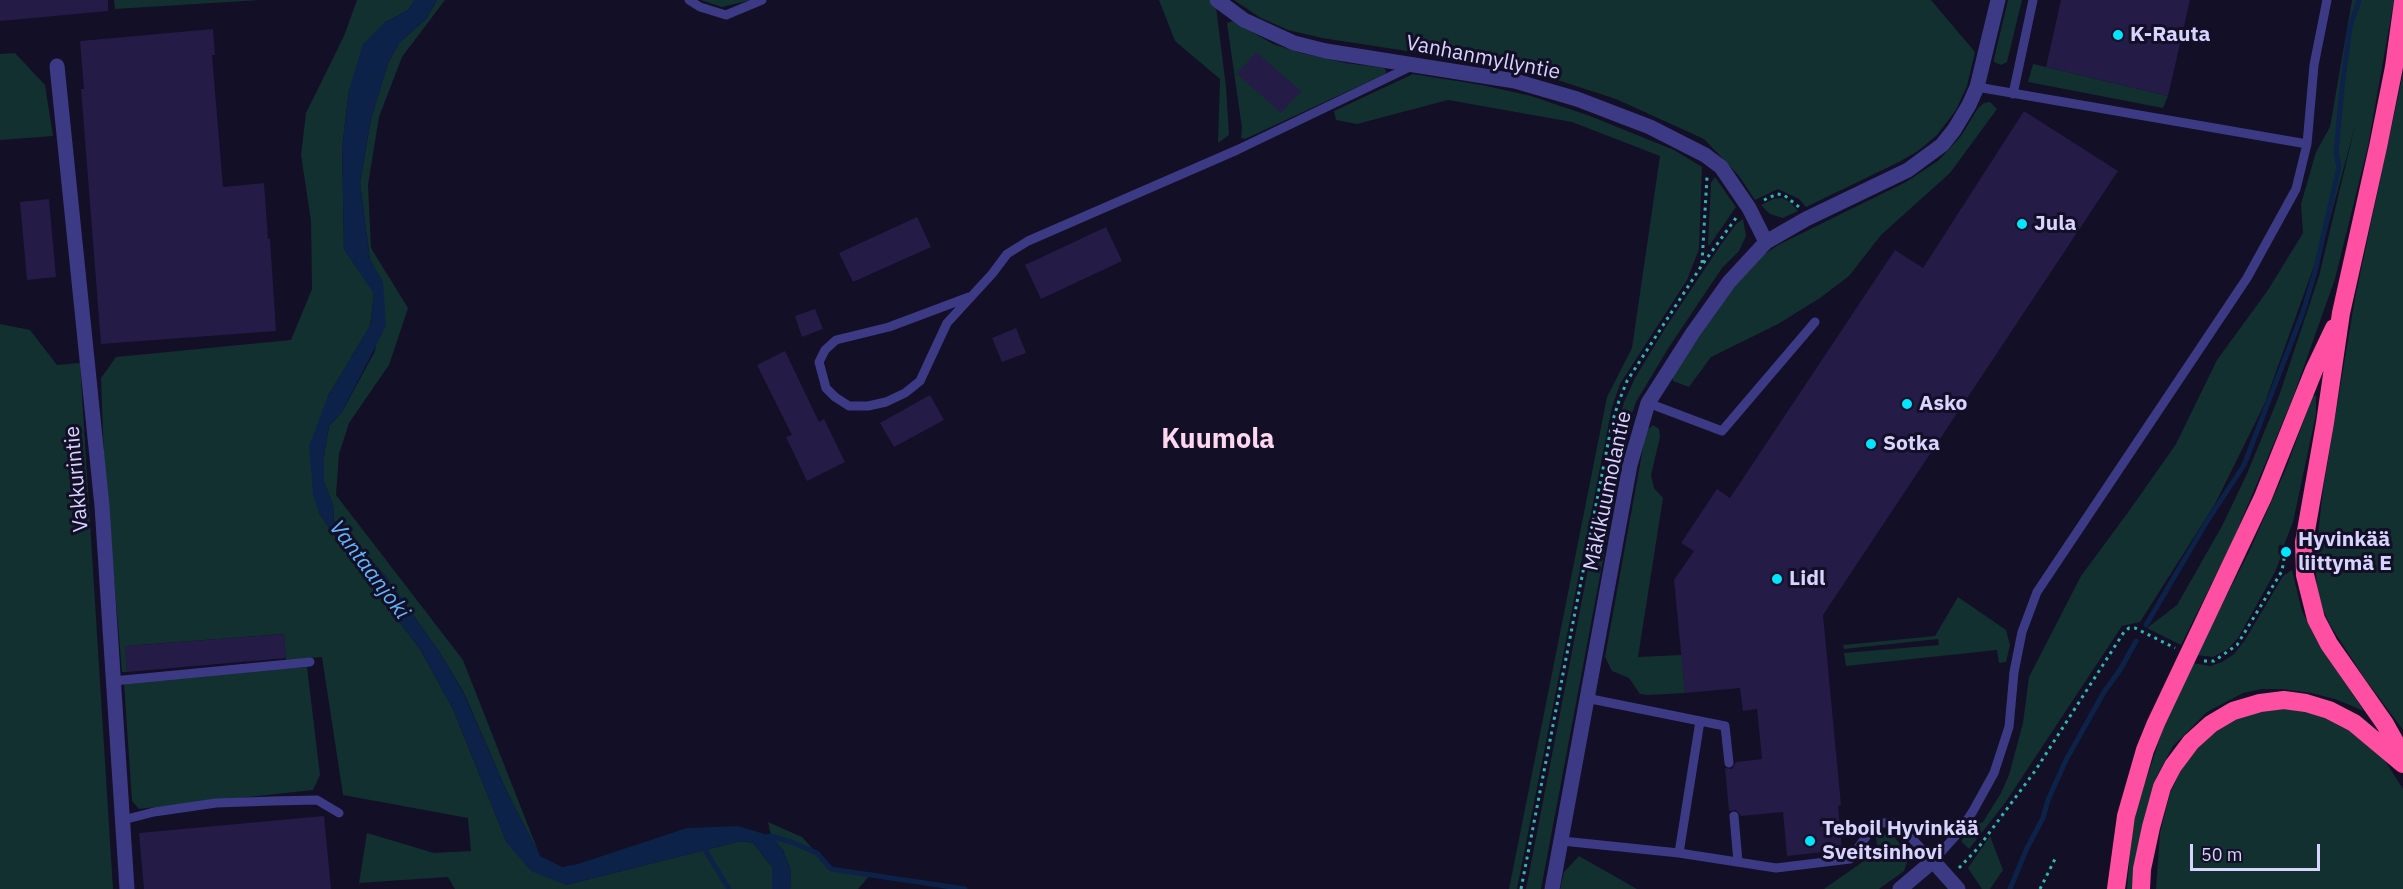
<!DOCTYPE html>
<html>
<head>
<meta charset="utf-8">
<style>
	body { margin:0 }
	#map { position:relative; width:2403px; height:889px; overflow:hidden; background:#130f26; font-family:"IBM Plex Sans",sans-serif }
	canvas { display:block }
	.scale { position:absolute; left:2190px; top:844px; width:130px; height:27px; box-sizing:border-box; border:3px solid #d9d4ff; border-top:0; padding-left:8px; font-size:18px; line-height:21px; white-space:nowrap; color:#d9d4ff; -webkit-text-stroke:4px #130f26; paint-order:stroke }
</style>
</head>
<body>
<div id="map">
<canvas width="2403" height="889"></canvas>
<div class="scale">50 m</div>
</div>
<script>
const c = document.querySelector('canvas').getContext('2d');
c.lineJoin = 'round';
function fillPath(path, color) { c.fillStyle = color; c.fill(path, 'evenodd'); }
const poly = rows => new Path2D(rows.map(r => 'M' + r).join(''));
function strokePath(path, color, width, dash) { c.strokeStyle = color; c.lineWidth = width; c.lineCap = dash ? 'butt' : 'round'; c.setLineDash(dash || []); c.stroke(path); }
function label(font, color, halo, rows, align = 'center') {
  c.font = font + ' "IBM Plex Sans",sans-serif'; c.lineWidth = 6; c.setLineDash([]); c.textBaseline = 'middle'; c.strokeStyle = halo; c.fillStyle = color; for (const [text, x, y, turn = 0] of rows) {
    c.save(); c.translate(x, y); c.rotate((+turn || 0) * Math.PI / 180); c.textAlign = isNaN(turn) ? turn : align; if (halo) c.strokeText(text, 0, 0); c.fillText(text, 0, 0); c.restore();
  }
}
const green = poly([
	[114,0,261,0,115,9],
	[357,0,415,0,408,10,384,23,349,90,342,148,344,249,374,293,370,326,328,396,319,513,347,554,420,649,453,709,507,843,566,885,741,841,753,843,772,867,772,889,455,889,448,877,359,883,367,833,434,853,471,851,468,818,343,795,322,657,286,660,284,634,126,646,127,672,122,672,104,460,101,378,116,357,291,340,312,289,311,221,301,155,306,113,344,36],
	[437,0,445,0,402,57,379,117,368,185,371,248,408,308,389,365,349,423,339,454,336,495,463,660,540,856,506,790,464,693,440,653,384,574,334,521,333,505,324,482,324,456,329,426,342,412,375,351,383,283,370,260,360,182,371,119,388,63,399,43,426,19],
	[701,0,751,0,722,7],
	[1159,0,1209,0,1216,7,1226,87,1229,135,1218,143,1220,79,1175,41],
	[1234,0,1931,0,1975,52,1967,86,1956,110,1937,135,1918,151,1899,162,1806,207,1799,199,1778,189,1755,200,1739,176,1704,139,1616,99,1542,75,1472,61,1322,38,1288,30,1259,17],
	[2008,0,2022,0,2007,62,2001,65,1994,62,1994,59],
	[2352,0,2394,0,2368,146,2335,279,2292,400,2231,545,2181,645,2147,628,2177,605,2222,526,2246,476,2279,396,2319,276,2355,126,2327,230,2264,405,2215,504,2140,622,2122,626,2005,803,1969,849,1961,841,1975,824,1983,822,2001,793,2009,775,2023,723,2029,677,2081,576,2129,511,2176,444,2217,360,2268,290,2303,233,2301,204,2316,152,2330,127],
	[1233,21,1273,44,1301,53,1346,63,1384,68,1386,71,1385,74,1245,139,1241,138,1242,128,1227,23],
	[15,53,45,85,53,136,0,140,0,54],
	[2033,64,2046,67,2168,96,2163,108,2028,82],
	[2403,73,2403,730,2365,679,2330,625,2323,610,2317,588,2315,562,2323,490,2355,298],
	[1413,74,1482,85,1531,96,1590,116,1674,150,1702,167,1699,249,1687,280,1620,384,1612,407,1517,889,1509,889,1607,397,1632,348,1660,156,1572,122,1448,100,1357,124,1336,120,1334,111],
	[1990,102,1997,109,1950,173,1881,235,1849,276,1820,298,1778,324,1711,357,1689,387,1673,381,1672,376,1735,285,1762,256,1778,245,1906,182,1939,160,1961,136,1978,108,1984,103],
	[1715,177,1736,207,1709,246,1708,244,1711,183],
	[1782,198,1790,202,1798,211,1783,218,1770,214,1761,205,1773,199],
	[1743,219,1746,236,1739,251,1722,268,1669,347,1636,402,1629,422,1541,889,1526,889,1611,450,1624,402,1635,378,1664,330,1720,246,1736,224],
	[0,324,30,330,57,365,80,363,113,889,0,889],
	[2316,395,2316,414,2293,522,2284,545,2279,545,2278,553,2282,554,2275,572,2238,638,2228,649,2213,657,2196,655,2248,554,2285,471,2313,396],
	[1653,425,1659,429,1660,437,1651,475,1654,488,1663,498,1638,657,1682,655,1685,693,1647,695,1640,694,1629,678,1612,671,1605,657,1644,442,1647,430],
	[2292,570,2302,611,2316,639,2364,711,2335,699,2311,693,2282,689,2262,689,2243,693,2207,712,2173,746,2157,776,2147,808,2140,843,2136,889,2127,889,2131,841,2137,807,2166,720,2193,663,2210,666,2222,662,2234,654,2245,640,2283,576],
	[1958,597,2006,630,2010,645,2006,662,1999,663,1997,650,1846,666,1844,653,1939,645,1938,639,1844,649,1843,645,1935,636],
	[307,667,320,775,313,790,139,809,132,801,124,684,233,672],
	[2267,708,2308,709,2352,729,2384,759,2403,789,2403,889,2156,889,2160,833,2170,793,2184,764,2206,739,2224,726,2245,713],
	[768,822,802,837,831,869,871,874,858,889,790,889,791,871,783,850,771,836],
	[1891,833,1905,850,1908,860,1904,871,1879,889,1824,889,1878,851,1876,838,1880,834],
	[1990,836,2003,870,1990,889,1982,889,1968,868],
	[1579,856,1637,889,1560,889,1564,872]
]);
const water = poly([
	[415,0,437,0,426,19,399,43,388,63,371,119,360,182,370,260,383,283,386,326,342,412,329,426,324,456,324,482,333,505,334,521,384,574,440,653,464,694,506,790,540,856,562,867,578,864,687,828,738,826,771,836,783,850,791,871,790,889,772,889,772,867,753,843,742,841,566,885,531,871,507,843,453,709,420,649,347,554,319,513,313,494,309,446,328,396,370,326,374,294,344,249,342,148,349,90,363,44,384,23,408,10]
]);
const stream = poly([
	[2146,625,2206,523,2244,465,2303,312,2315,272,2339,167,2336,153,2342,88,2350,27,2359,0],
	[766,837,771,836,791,842,817,853,831,869,965,889],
	[703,847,729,889],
	[2010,889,2027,848,2043,818,2048,800,2066,760,2104,692,2120,670,2136,641]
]);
const building = poly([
	[0,0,108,0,108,11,0,21],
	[2061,0,2190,0,2168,96,2046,67],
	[213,29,215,55,212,55,223,187,264,183,268,239,270,239,276,331,101,344,81,89,84,89,80,41],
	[1256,52,1301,91,1281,113,1237,74],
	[2024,111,2118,171,1823,615,1841,805,1838,806,1842,850,1787,856,1783,812,1741,816,1736,810,1729,811,1725,768,1732,769,1736,762,1762,759,1757,709,1743,711,1740,688,1685,693,1674,580,1694,551,1681,543,1717,489,1730,498,1895,250,1923,268],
	[49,199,56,277,27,280,20,202],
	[917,217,931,247,853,282,839,253],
	[1106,227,1122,261,1041,299,1025,265],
	[815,309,823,329,802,337,795,316],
	[1016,328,1026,353,1002,362,992,338],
	[785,351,819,422,824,419,845,462,807,481,786,437,792,435,757,365],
	[930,395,944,420,894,447,880,423],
	[284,634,286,658,127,672,125,646],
	[324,816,331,889,144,889,139,833]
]);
const path = poly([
	[1764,200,1777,194,1784,195,1799,207],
	[1702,263,1707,177],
	[2204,661,2214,661,2237,645,2282,571,2285,553],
	[1959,868,1978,848,2035,771,2124,632,2129,628,2135,628,2175,648],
	[1521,889,1612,423,1619,401,1627,381,1702,265,1736,218],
	[2040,889,2055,859]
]);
const service = poly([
	[689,0,700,7,726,15,762,0],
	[1977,87,2307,144],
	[2013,94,2033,0],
	[969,297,889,327,836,340,825,350,819,362,826,388,835,397,849,406,868,406,886,402,905,393,920,381,947,323,992,274,1007,254,1028,241,1237,150,1414,65],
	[1648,403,1722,431,1815,322],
	[113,681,310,662],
	[1586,698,1700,721,1679,853],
	[1700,721,1725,726,1729,763],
	[1734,816,1738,862],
	[123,820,154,812,216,803,273,801,317,800,339,813],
	[1562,841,1679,853,1776,868,1850,859,1873,827,1880,823,1893,823,1900,826,1933,861,1960,831,1973,811,1994,773,2009,727,2014,672,2022,632,2037,592,2247,278,2296,189,2307,144,2314,65,2327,0]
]);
const minor = poly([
	[1217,0,1244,20,1294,43,1326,51,1515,81,1577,99,1650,127,1705,155,1721,167,1749,208,1766,242],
	[57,66,102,506,127,889],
	[1552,889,1630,465,1648,403,1692,334,1729,282,1766,242,1806,219,1908,170,1942,145,1954,130,1969,105,1977,87,1998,0],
	[1900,889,1933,861,1958,889]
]);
const motorway = poly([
	[2403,2,2394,67,2378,147,2341,313,2325,423,2304,542,2305,575,2316,619,2329,644,2385,724,2403,756],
	[2116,889,2126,816,2145,750,2156,723,2263,497,2314,370,2334,328],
	[2141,889,2142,869,2151,827,2162,787,2173,766,2191,742,2211,724,2233,711,2260,703,2284,700,2306,703,2329,710,2354,723,2403,764]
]);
const markers = [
	[2118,35,6,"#00e5ff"],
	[2022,224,6,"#00e5ff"],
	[1907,404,6,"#00e5ff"],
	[1871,444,6,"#00e5ff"],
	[2286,552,6,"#00e5ff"],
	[1777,579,6,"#00e5ff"],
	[1810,841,6,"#00e5ff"]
];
const poiNames = [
	["K-Rauta",2130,35],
	["Jula",2034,224],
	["Asko",1919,404],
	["Sotka",1883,444],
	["Hyvinkää",2298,540],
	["liittymä E",2298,564],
	["Lidl",1789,579],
	["Teboil Hyvinkää",1822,829],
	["Sveitsinhovi",1822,853]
];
const streetNames = [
	["Vanhanmyllyntie",1483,58,11],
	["Vakkurintie",77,479,-95],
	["Mäkikuumolantie",1608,491,-78]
];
const waterNames = [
	["Vantaanjoki",369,570,53]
];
const districtNames = [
	["Kuumola",1218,440]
];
fillPath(green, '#12302f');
fillPath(water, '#0c2248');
strokePath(stream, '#0c2248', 5);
fillPath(building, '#241b47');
strokePath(path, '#2fb8b0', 3, [3, 4.5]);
strokePath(service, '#3d3a85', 9);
strokePath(minor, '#3d3a85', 15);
strokePath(motorway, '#ff4fa3', 18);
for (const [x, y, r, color] of markers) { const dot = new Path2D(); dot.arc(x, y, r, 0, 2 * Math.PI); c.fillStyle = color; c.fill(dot); strokePath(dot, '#130f26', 2); }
label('bold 21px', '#d9d4ff', '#130f26', poiNames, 'left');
label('21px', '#d9d4ff', '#130f26', streetNames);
label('italic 22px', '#62b6ff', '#130f26', waterNames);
label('bold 27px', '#ffd6f0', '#130f26', districtNames);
</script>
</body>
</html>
